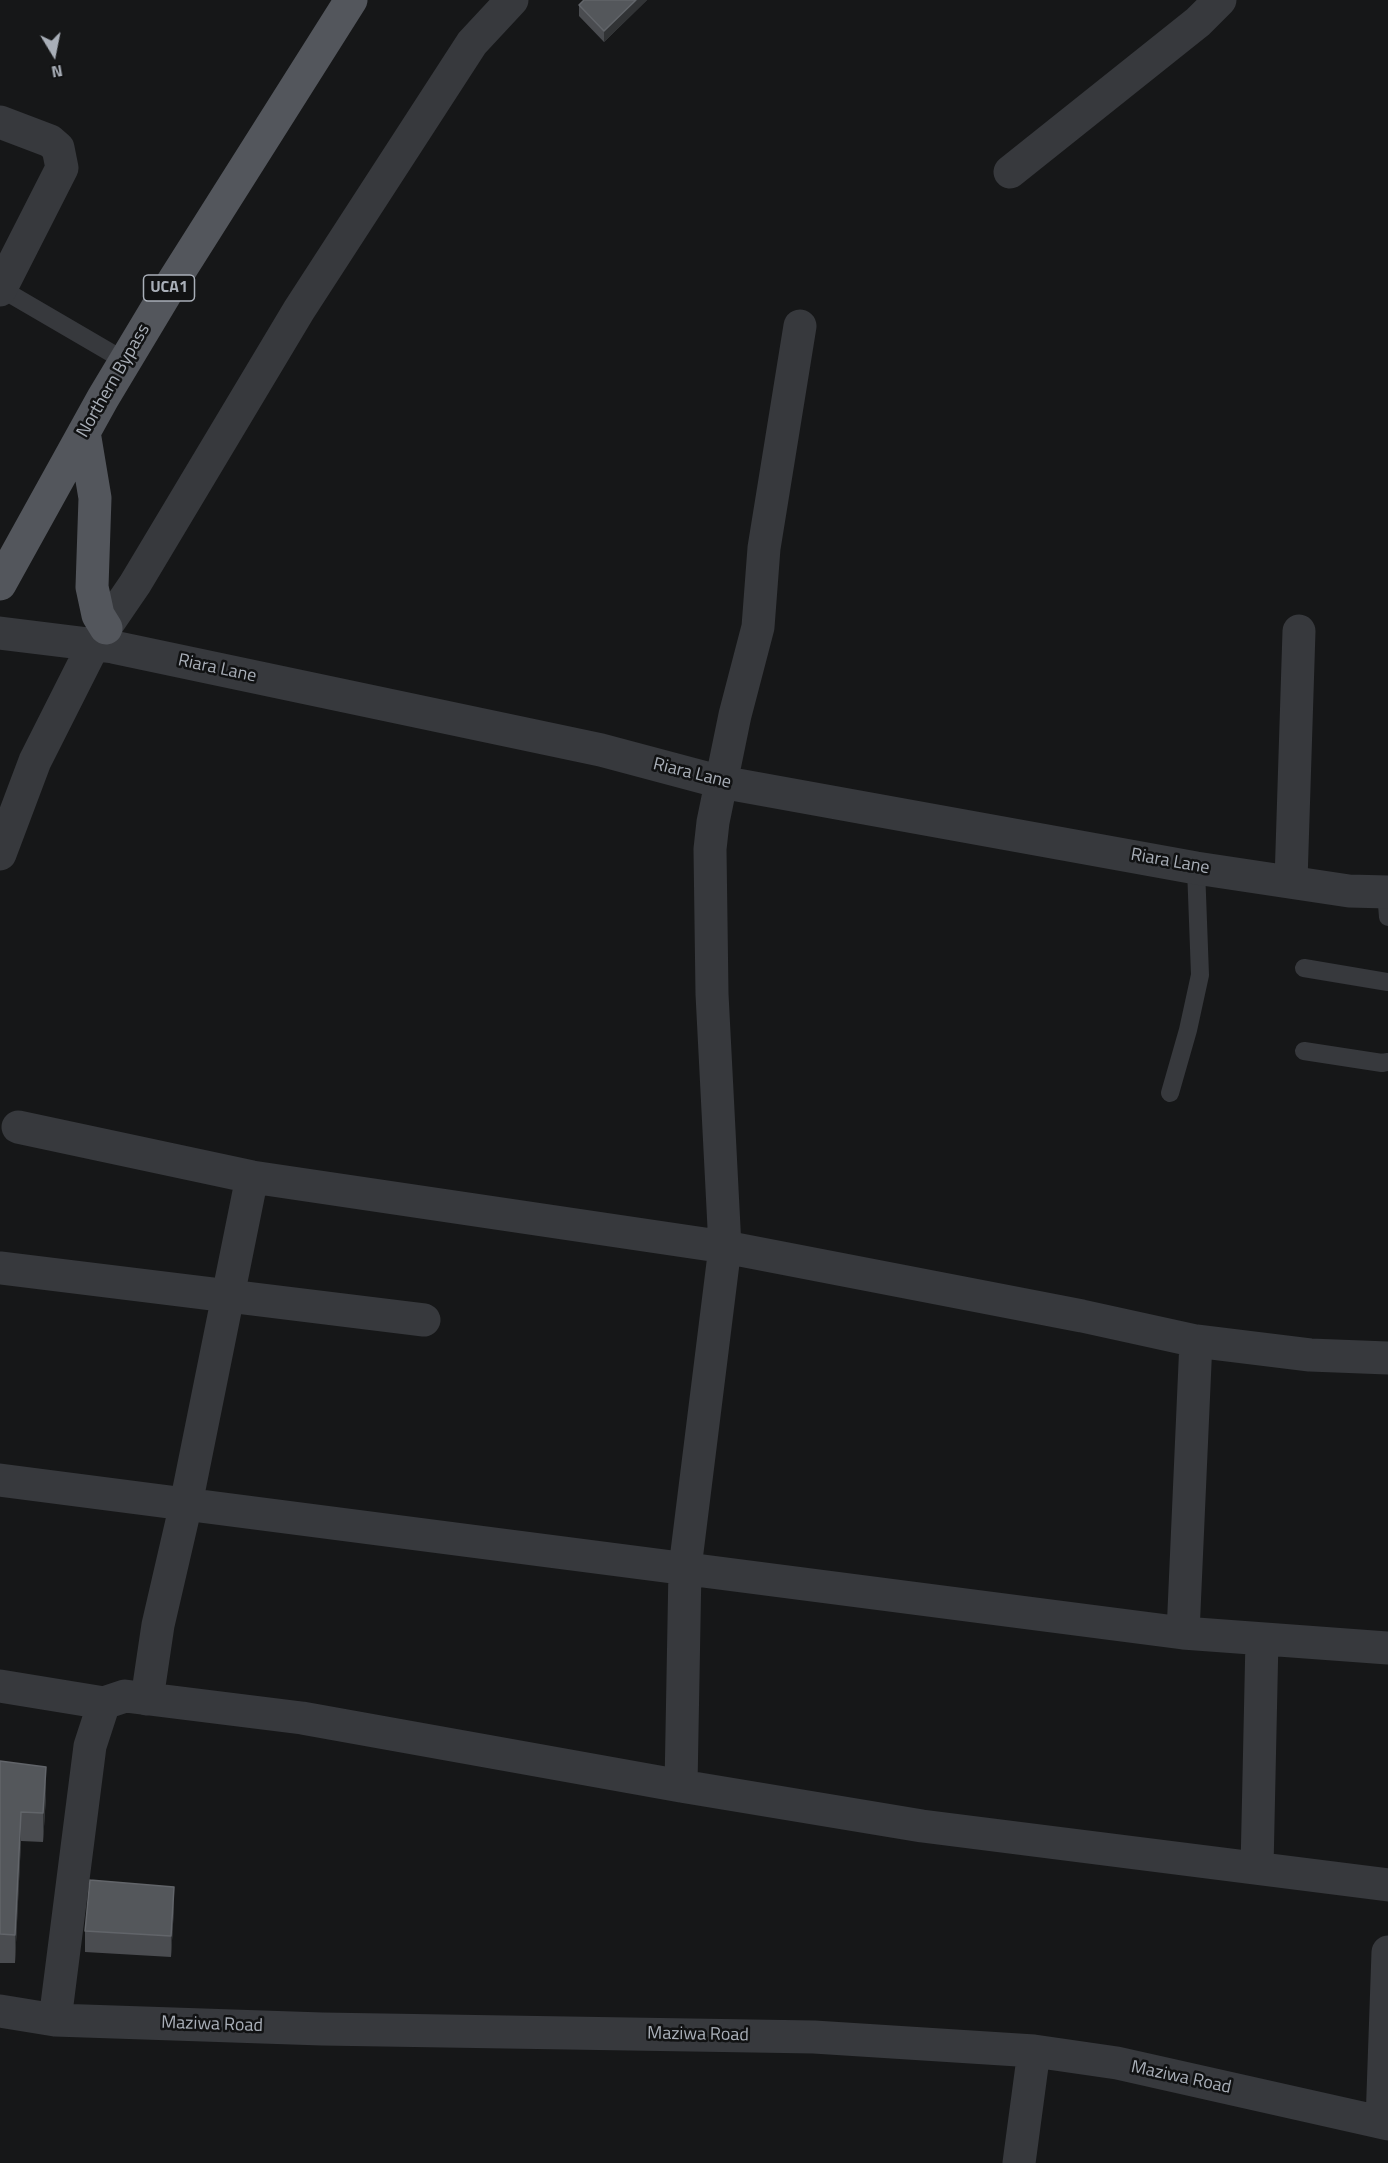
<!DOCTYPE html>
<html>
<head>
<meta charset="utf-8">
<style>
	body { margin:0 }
	#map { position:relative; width:1388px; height:2163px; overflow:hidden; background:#161718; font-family:"Titillium Web",sans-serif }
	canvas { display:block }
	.north { position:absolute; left:24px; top:24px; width:60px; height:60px; -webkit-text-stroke:4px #111213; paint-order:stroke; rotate:170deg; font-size:16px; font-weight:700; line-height:24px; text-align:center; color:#a9afb8 }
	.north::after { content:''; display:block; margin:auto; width:21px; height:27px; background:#a9afb8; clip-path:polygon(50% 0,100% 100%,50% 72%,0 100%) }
</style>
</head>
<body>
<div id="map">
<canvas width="1388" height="2163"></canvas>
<div class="north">N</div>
</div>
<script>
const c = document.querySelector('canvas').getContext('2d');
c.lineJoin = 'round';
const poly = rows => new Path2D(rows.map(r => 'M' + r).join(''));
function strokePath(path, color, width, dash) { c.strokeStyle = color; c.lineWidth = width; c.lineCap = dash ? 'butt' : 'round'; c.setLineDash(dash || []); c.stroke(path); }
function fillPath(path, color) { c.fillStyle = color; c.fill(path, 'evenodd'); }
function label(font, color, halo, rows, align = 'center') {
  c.font = font + ' "Titillium Web",sans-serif'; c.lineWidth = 5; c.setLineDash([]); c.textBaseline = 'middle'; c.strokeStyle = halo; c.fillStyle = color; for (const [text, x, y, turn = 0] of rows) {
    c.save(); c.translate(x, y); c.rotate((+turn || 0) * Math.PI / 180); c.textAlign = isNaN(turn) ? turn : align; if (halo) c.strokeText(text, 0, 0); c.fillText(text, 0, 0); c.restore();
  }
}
const service = poly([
	[0,288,125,361],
	[1386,892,1388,917],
	[1304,968,1388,982],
	[1304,1051,1382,1063,1388,1062],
	[1170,1093,1188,1030,1200,975,1196,868]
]);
const minor = poly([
	[0,122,50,141,58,148,62,168,0,290],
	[1010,172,1198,22,1220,0],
	[0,633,113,647,601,750,721,782,1196,868,1349,891,1388,892],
	[0,854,35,761,94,644,135,584,299,310,472,43,512,0],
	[1291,881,1299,631],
	[18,1127,252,1177,725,1247,1082,1316,1196,1341,1310,1355,1388,1358],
	[0,1268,424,1320],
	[0,1480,1183,1633,1388,1648],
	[1183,1633,1196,1341],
	[0,1686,104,1703],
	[147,1699,158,1625,186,1504,252,1177],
	[681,1786,685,1568,725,1247,712,994,710,849,713,822,735,715,758,627,764,548,800,326],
	[1257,1868,1262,1639],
	[0,2011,55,2020,322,2029,814,2037,1034,2051,1117,2063,1388,2124],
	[55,2020,90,1746,104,1703,125,1696,302,1718,681,1786,922,1826,1388,1885],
	[1382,2122,1388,1952],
	[1019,2163,1034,2051]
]);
const primary = poly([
	[84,432,95,498,92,587,98,615,106,628],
	[0,584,103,398,169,288,351,0]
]);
const wall = poly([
	[647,0,604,42,579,16,579,5],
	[0,1761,46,1796,43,1842,21,1841,15,1963,0,1963],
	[174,1908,171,1957,85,1952,85,1931]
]);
const shadedWall = poly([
	[636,0,647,0,604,42,604,31],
	[46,1767,46,1796,43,1842,43,1813],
	[21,1812,21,1841,15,1963,15,1935],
	[174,1887,174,1908,171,1957,171,1936]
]);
const building = poly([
	[584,0,636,0,604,31,579,5,584,0],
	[0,1761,46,1767,43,1813,21,1812,15,1935,0,1934,0,1761],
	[90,1880,174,1887,171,1936,85,1931,90,1880]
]);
const shields = [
	[169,288,51]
];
const shieldNames = [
	["UCA1",169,288]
];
const streetNames = [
	["Northern Bypass",114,381,-60],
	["Riara Lane",217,669,12],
	["Riara Lane",692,774,14],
	["Riara Lane",1170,862,10],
	["Maziwa Road",212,2025,2],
	["Maziwa Road",698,2035,1],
	["Maziwa Road",1181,2078,12]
];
strokePath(service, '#37393d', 18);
strokePath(minor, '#37393d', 33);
strokePath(primary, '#53565c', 33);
fillPath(wall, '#4a4c50');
fillPath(shadedWall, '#313335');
fillPath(building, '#54575b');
strokePath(building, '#62656a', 1.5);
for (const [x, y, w] of shields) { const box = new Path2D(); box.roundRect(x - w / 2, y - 13, w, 26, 4.5); c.fillStyle = '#111213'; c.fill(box); strokePath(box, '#a9afb8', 1.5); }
label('bold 16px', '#a9afb8', null, shieldNames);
label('18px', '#a9afb8', '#111213', streetNames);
</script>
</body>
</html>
